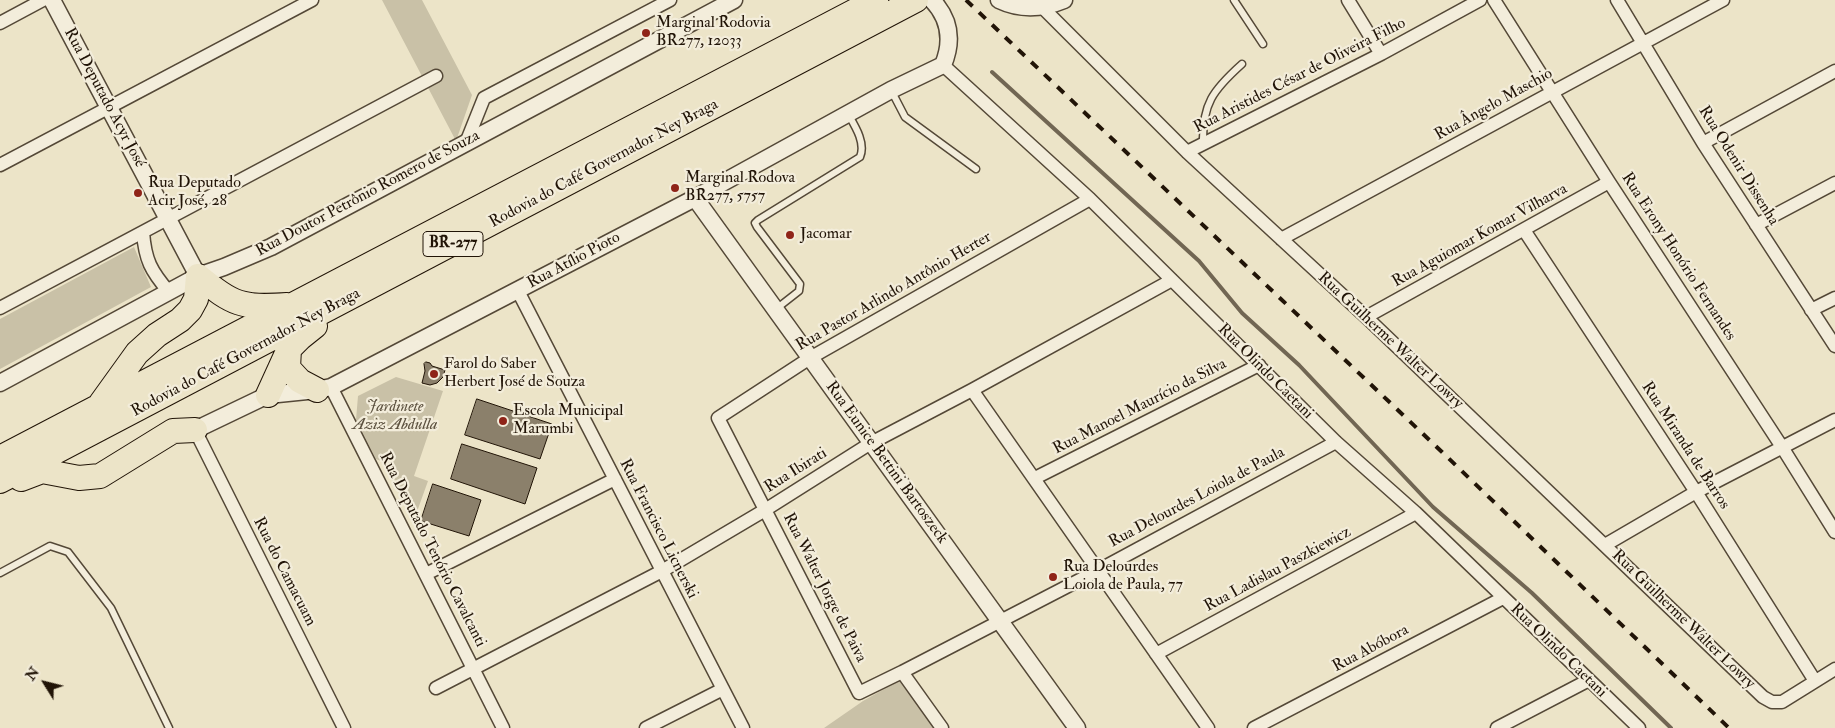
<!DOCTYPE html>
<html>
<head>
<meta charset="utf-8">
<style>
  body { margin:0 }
  #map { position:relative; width:1835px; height:728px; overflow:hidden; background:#ece4c8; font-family:"IM FELL Double Pica",serif }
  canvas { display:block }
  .north { position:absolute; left:20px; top:658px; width:50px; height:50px; -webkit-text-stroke:4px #f3eddb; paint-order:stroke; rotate:306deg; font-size:14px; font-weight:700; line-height:20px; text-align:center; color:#211407 }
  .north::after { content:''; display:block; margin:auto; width:18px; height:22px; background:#211407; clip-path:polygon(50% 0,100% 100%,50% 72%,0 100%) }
</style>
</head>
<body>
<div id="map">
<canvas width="1835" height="728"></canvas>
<div class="north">N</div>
</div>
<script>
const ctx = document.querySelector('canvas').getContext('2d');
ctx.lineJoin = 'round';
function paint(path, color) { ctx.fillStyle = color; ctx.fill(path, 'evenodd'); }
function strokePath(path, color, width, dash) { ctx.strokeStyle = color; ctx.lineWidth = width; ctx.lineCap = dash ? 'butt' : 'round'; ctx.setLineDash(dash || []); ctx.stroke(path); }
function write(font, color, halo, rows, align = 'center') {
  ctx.font = font + ' "IM FELL Double Pica",serif'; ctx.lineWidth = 4.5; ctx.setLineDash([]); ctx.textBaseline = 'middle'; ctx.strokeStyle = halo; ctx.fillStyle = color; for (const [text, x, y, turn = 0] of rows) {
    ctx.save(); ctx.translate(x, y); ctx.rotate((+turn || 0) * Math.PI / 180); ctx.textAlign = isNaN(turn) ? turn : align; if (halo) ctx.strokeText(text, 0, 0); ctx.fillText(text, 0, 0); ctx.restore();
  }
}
paint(new Path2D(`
  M382,0H422L472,95L456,141Z
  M134,247L151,287L0,369V319Z
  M396,377L443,391L414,476L428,481L414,520L381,461L376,459L356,420L358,396Z
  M900,680L936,728H824L863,701Z`), '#c9c1a7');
strokePath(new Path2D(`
  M992,72L1199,261L1242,313L1299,365L1433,507L1532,593L1671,728`), '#716653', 4);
const building = new Path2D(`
  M426,362L430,363L432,366L445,370L443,377L437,383L430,385L422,383L425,371L424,364Z
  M477,399L552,424L540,459L465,435Z
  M462,444L537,468L525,504L451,479Z
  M433,484L481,500L469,536L421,521Z`);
paint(building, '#8b806b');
strokePath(building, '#211407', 1);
const service = new Path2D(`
  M1234,0L1263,44
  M891,90L905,117L976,169
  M1203,144C1202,104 1213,90 1242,64
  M776,309L799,291L800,284L757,227L755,223L758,220L860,157C866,143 855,126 848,114
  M0,573L50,546L68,552L111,608L169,728`);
const minor = new Path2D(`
  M1348,0L1381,54
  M1494,0L1609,182L1782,447L1835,532
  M1617,0L1703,143L1835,346
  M1042,7L1187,152L1366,317L1763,697L1772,702H1782L1835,669
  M0,23L43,0
  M943,65L1090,199L1336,442L1416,513L1639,728
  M466,143L484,98L670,0
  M1703,143L1835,71
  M1187,152L1381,54L1480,0
  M0,165L312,0
  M1090,199L810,358L718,418L859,693L902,672L1097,571L1336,442
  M1756,225L1835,183
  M1524,230L1696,492L1815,681
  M143,232C145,260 151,271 169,292
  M1281,239L1723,0
  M518,291L743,728
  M0,308L436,76
  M1811,310L1835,298
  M1366,317L1609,182
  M331,387L503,728
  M972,390L1208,728
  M195,430L344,728
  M1035,478L1259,365
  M1605,545L1696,492L1835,420
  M426,574L615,479
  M1156,654L1416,513
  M902,672L942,728
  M436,688L662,571L765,510L871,443L972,390L1172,280
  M646,728L723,689
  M1254,728L1503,598
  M1497,728L1589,680`);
const tertiary = new Path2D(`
  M52,0L198,276
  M999,0C1020,10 1042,9 1064,0
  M695,198L1077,728
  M0,383L198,276L224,267L271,247L734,0
  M195,430L268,395L317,390L331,387L695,198L891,90L943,65C953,41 950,19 932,0`);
const motorway = new Path2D(`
  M198,276C234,305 241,308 287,305
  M289,349L288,368L300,381L317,390
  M268,395L289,349L300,338L315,326
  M101,403L137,353L157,335L180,320L190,310L196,299L198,276
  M0,458L876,0
  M21,479L42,471L79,478L100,476L173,431L195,430
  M0,481L916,0`);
strokePath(service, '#544837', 9);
strokePath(minor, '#544837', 15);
strokePath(tertiary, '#544837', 19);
strokePath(motorway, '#211407', 26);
strokePath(service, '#f3eddb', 6);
strokePath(minor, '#f3eddb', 12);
strokePath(tertiary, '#f3eddb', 16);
strokePath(motorway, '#ece4c8', 24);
strokePath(new Path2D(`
  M966,0L1442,452L1729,728`), '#211407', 4, [9, 9]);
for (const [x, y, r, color] of [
  [646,33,5,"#8f2418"],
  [675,188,5,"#8f2418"],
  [138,193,5,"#8f2418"],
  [790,235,5,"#8f2418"],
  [434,374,5,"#8f2418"],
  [503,421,5,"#8f2418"],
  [1053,577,5,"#8f2418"]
]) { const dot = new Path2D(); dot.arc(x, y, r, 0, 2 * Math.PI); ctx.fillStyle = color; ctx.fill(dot); strokePath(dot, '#f3eddb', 2); }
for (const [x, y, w] of [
  [453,244,60]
]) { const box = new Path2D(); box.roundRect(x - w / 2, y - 12.5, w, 25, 4); ctx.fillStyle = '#f3eddb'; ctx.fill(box); strokePath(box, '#211407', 1); }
write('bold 15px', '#211407', null, [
  ["BR-277",453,244]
]);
write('16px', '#211407', '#f3eddb', [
  ["Marginal Rodovia",656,24],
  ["BR277, 12033",656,42],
  ["Marginal Rodova",685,179],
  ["BR277, 5757",685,197],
  ["Rua Deputado",148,184],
  ["Acir José, 28",148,202],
  ["Jacomar",800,235],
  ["Farol do Saber",444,365],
  ["Herbert José de Souza",444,383],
  ["Escola Municipal",513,412],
  ["Marumbi",513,430],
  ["Rua Delourdes",1063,568],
  ["Loiola de Paula, 77",1063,586]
], 'left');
write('16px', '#211407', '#f3eddb', [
  ["Rua Aristides César de Oliveira Filho",1300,76,-27],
  ["Rua Deputado Acyr José",104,98,62],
  ["Rua Ângelo Maschio",1494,105,-29],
  ["Rodovia do Café Governador Ney Braga",604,164,-28],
  ["Rua Odenir Dissenha",1738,166,58],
  ["Rua Doutor Petrônio Romero de Souza",368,194,-28],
  ["Rua Aguiomar Komar Vilharva",1480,236,-29],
  ["Rua Erony Honório Fernandes",1678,257,57],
  ["Rua Atílio Pioto",574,261,-28],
  ["Rua Pastor Arlindo Antônio Herter",894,292,-30],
  ["Rua Guilherme Walter Lowry",1390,341,43],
  ["Rodovia do Café Governador Ney Braga",246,353,-28],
  ["Rua Olindo Caetani",1265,372,45],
  ["Rua Manoel Maurício da Silva",1140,407,-27],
  ["Rua Miranda de Barros",1685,446,57],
  ["Rua Eunice Bettini Bartoszeck",886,463,54],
  ["Rua Ibirati",796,471,-32],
  ["Rua Delourdes Loiola de Paula",1197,498,-28],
  ["Rua Francisco Licnerski",658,529,63],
  ["Rua Deputado Tenório Cavalcanti",432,550,63],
  ["Rua Ladislau Paszkiewicz",1278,570,-28],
  ["Rua do Camacuam",284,572,63],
  ["Rua Walter Jorge de Paiva",824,588,63],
  ["Rua Guilherme Walter Lowry",1683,620,44],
  ["Rua Abóbora",1371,649,-28],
  ["Rua Olindo Caetani",1558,651,44]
]);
write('italic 16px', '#5c513f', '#f3eddb', [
  ["Jardinete",395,408],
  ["Aziz Abdulla",395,426]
]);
</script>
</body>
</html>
